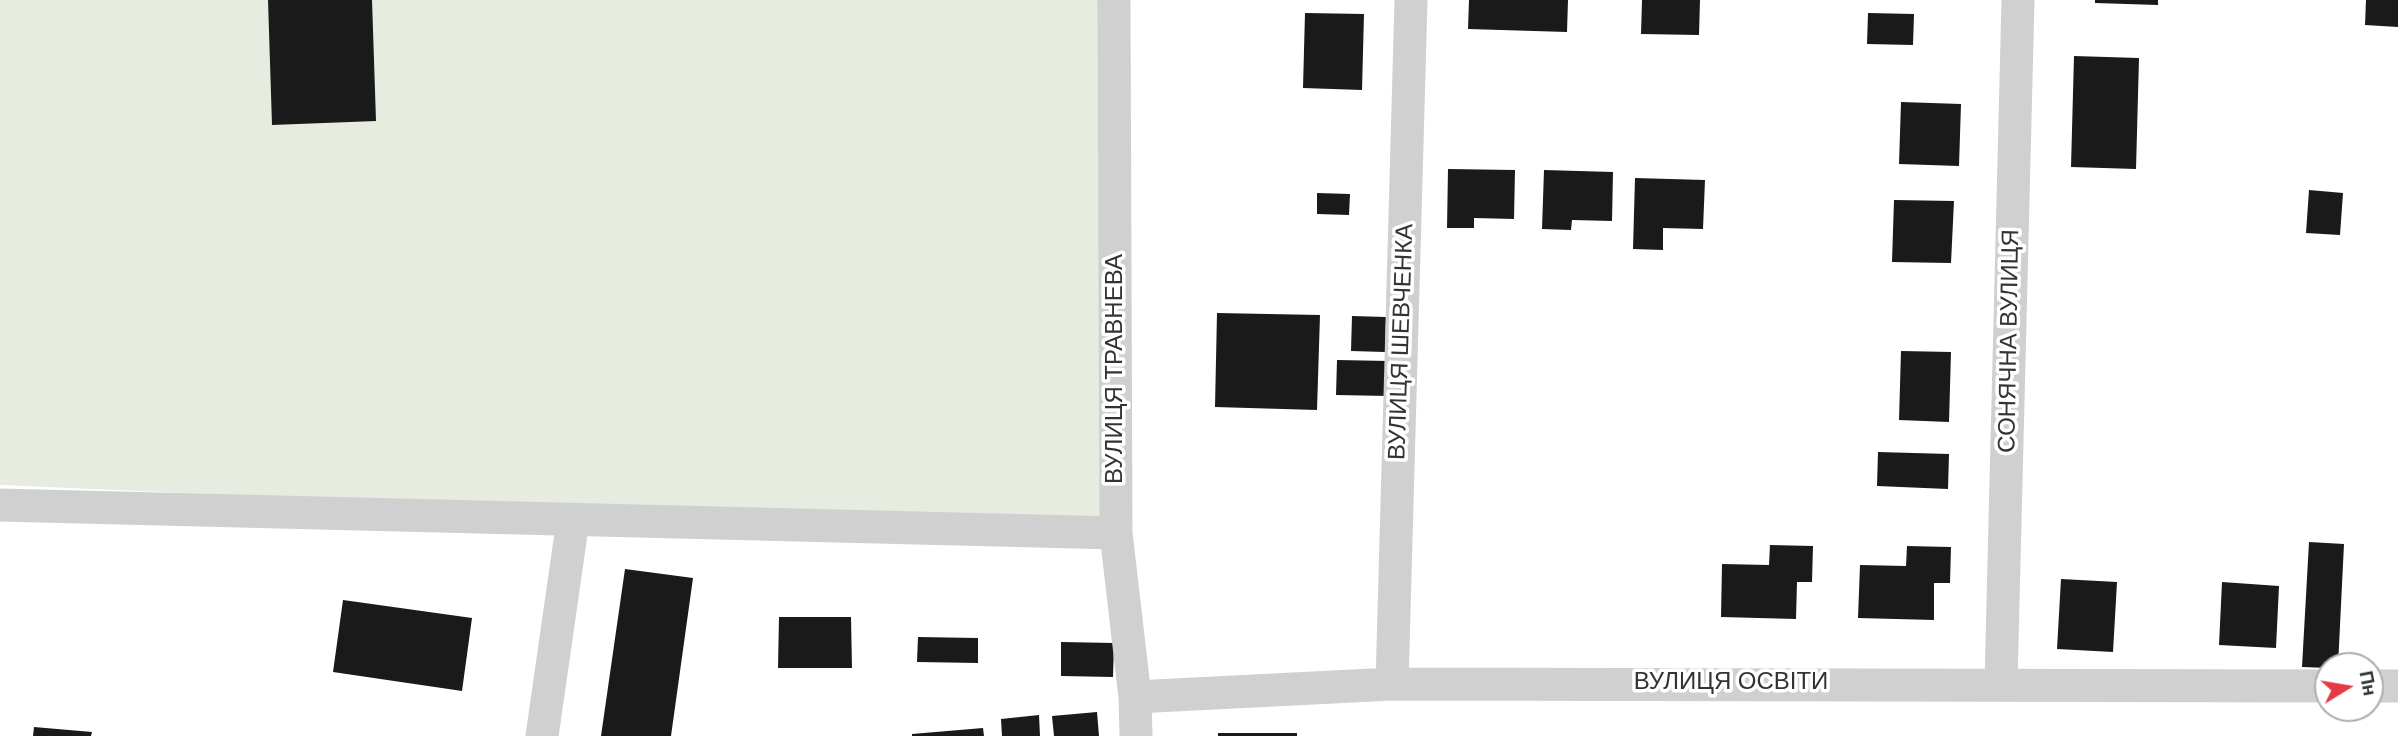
<!DOCTYPE html>
<html>
<head>
<meta charset="utf-8">
<style>
  body { margin:0 }
  #map { position:relative; width:2398px; height:736px; overflow:hidden; background:#fff; font-family:"DM Sans",sans-serif }
  canvas { display:block }
  .north { position:absolute; left:2314px; top:652px; width:70px; height:70px; box-sizing:border-box; background:#fff; border:2px solid #adadad; border-radius:50%; rotate:79deg; font-size:19px; font-weight:700; line-height:28px; text-align:center; color:#333 }
  .north::after { content:''; display:block; margin:auto; width:24px; height:32px; background:#e63946; clip-path:polygon(50% 0,100% 100%,50% 72%,0 100%) }
</style>
</head>
<body>
<div id="map">
<canvas width="2398" height="736"></canvas>
<div class="north">Пн</div>
</div>
<script>
const ctx = document.querySelector('canvas').getContext('2d');
ctx.lineJoin = 'round';
function paint(path, color) { ctx.fillStyle = color; ctx.fill(path, 'evenodd'); }
function strokePath(path, color, width, dash) { ctx.strokeStyle = color; ctx.lineWidth = width; ctx.lineCap = dash ? 'butt' : 'round'; ctx.setLineDash(dash || []); ctx.stroke(path); }
function write(font, color, halo, rows, align = 'center') {
  ctx.font = font + ' "DM Sans",sans-serif'; ctx.lineWidth = 7; ctx.setLineDash([]); ctx.textBaseline = 'middle'; ctx.strokeStyle = halo; ctx.fillStyle = color; for (const [text, x, y, turn = 0] of rows) {
    ctx.save(); ctx.translate(x, y); ctx.rotate((+turn || 0) * Math.PI / 180); ctx.textAlign = isNaN(turn) ? turn : align; if (halo) ctx.strokeText(text, 0, 0); ctx.fillText(text, 0, 0); ctx.restore();
  }
}
paint(new Path2D(`
  M0,0H1114L1116,533L0,485Z`), '#e6ecdf');
paint(new Path2D(`
  M268,0H372L376,121L272,125Z
  M1469,0H1568L1567,32L1468,29Z
  M1642,0H1700L1699,35L1641,34Z
  M2095,0H2158V5L2095,3Z
  M2366,0H2398V27L2365,25Z
  M1305,13L1364,14L1362,90L1303,88Z
  M1868,13L1914,14L1913,45L1867,44Z
  M2074,56L2139,58L2136,169L2071,167Z
  M1901,102L1961,104L1959,166L1899,164Z
  M1448,169L1515,170L1514,219L1474,218V228H1447Z
  M1544,170L1613,172L1612,221L1572,220L1571,230L1542,229Z
  M1635,178L1705,180L1703,229L1663,228V250L1633,249Z
  M2309,190L2343,193L2340,235L2306,233Z
  M1317,193L1350,194L1349,215L1317,214Z
  M1894,200L1954,201L1951,263L1892,262Z
  M1217,313L1320,315L1317,410L1215,407Z
  M1352,316L1386,317L1385,352L1351,351Z
  M1901,351L1951,352L1949,422L1899,420Z
  M1337,360L1389,361L1388,396L1336,395Z
  M1878,452L1949,454L1948,489L1877,486Z
  M2309,542L2344,544L2338,666L2328,668L2302,667Z
  M1770,545L1813,546L1812,582H1797L1796,619L1721,617L1722,564L1769,565Z
  M1907,546L1951,547L1950,583H1934V620L1858,618L1860,565L1906,566Z
  M625,569L693,578L671,736H601Z
  M2061,579L2117,582L2113,652L2057,649Z
  M2222,582L2279,586L2276,648L2219,645Z
  M343,600L472,618L462,691L333,672Z
  M779,617H851L852,668H778Z
  M918,637L978,638V663L917,662Z
  M1061,642L1114,643L1113,677L1061,676Z
  M1097,712L1099,736H1054L1052,716Z
  M1039,715L1040,736H1002L1001,719Z
  M34,727L92,732L91,736H33Z
  M983,728L984,736H912V734Z
  M1218,733H1297V736H1218Z`), '#1a1a1a');
strokePath(new Path2D(`
  M1114,0L1116,533L1135,697L1136,736
  M0,505L1116,533
  M2001,683L2018,0
  M1392,684L1411,0
  M2370,686H2398
  M1135,697L1392,684L2328,686
  M542,736L573,520`), '#d0d0d0', 33);
write('24px', '#333', '#fff', [
  ["СОНЯЧНА ВУЛИЦЯ",2010,341,-89],
  ["ВУЛИЦЯ ШЕВЧЕНКА",1402,342,-88],
  ["ВУЛИЦЯ ТРАВНЕВА",1116,369,-90],
  ["ВУЛИЦЯ ОСВІТИ",1731,683]
]);
</script>
</body>
</html>
